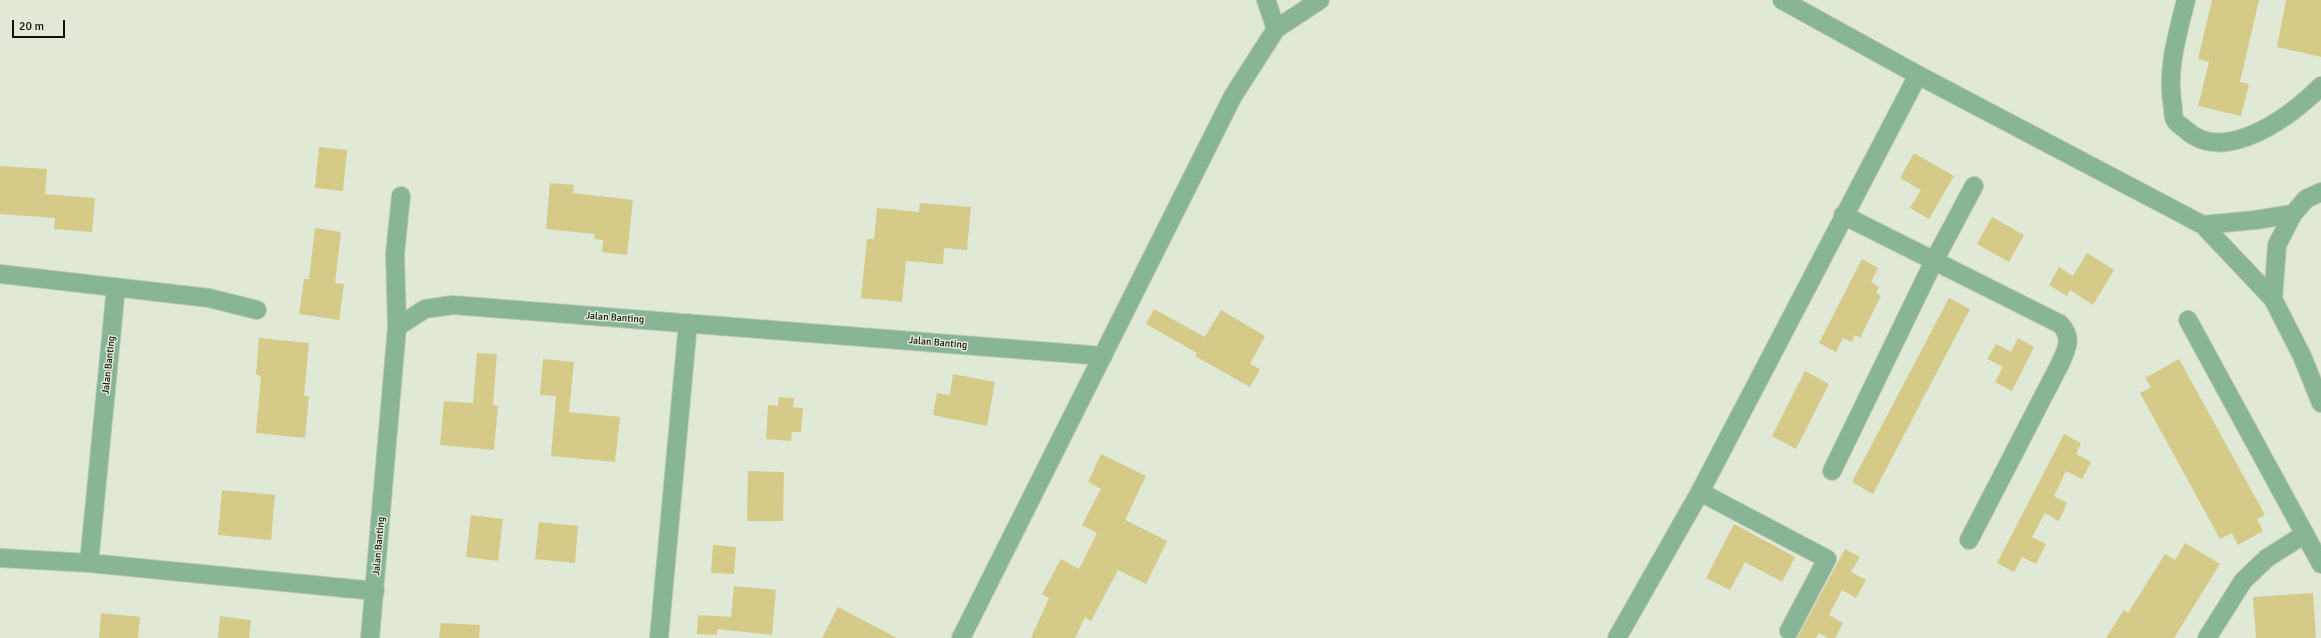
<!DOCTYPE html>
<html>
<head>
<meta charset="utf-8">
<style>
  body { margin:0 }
  #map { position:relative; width:2321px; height:638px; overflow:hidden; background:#e0e9d6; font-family:Signika,sans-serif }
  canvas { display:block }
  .scale { position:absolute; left:12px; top:20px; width:53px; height:18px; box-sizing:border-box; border:2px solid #0f120c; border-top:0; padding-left:5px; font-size:12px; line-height:14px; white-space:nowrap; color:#0f120c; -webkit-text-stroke:3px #e0e9d6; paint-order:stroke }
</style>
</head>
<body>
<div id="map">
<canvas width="2321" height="638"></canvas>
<div class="scale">20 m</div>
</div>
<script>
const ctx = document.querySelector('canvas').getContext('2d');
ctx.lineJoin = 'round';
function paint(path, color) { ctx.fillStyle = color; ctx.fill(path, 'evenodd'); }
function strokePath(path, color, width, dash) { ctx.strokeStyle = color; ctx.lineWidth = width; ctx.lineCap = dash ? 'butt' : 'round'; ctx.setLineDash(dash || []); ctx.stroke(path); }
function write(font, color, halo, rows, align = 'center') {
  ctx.font = font + ' Signika,sans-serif'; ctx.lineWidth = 3; ctx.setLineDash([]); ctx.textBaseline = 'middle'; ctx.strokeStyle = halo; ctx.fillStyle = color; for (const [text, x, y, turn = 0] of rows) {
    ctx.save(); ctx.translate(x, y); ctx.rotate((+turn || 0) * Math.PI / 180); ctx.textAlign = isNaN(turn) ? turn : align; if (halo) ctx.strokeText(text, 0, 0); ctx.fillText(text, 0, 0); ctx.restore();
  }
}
paint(new Path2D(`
  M2212,0H2259L2240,82L2249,84L2241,116L2198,106L2209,62L2198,59Z
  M2286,0H2321V57L2277,47Z
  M319,147L347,150L343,191L315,188Z
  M1914,153L1954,176L1929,219L1910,208L1921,190L1900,178Z
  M0,166L47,169L45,194L95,198L92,232L54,229L55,218L0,214Z
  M550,183L574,185L573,193L633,200L627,255L602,252L603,240L594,239L595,234L546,229Z
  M920,203L971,207L967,250L944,248L943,264L906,261L902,302L861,298L867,239H874L877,208L919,212Z
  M1992,217L2024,235L2009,262L1977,244Z
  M315,228L341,232L335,283L344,284L339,320L299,314L304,279H309Z
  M2087,253L2114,270L2093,305L2070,290L2067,296L2049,285L2059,267L2073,276Z
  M1862,259L1878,268L1871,282L1879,287L1876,293L1881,296L1860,338L1855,335L1852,342L1843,338L1836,352L1819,343Z
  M1949,298L1970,309L1873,494L1852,482Z
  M1154,309L1205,337L1221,310L1265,336L1250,364L1260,369L1250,387L1195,356L1197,353L1146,324Z
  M259,338L309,343L304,396H309L305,438L256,433L261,376L256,375Z
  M2018,338L2034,347L2012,391L1995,382L2003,367L1987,359L1996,344L2011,352Z
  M477,353L497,354L493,405L498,406L494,450L440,445L444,401L473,403Z
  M543,359L574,362L569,412L620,417L615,462L551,456L556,396L540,395Z
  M2179,359L2265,515L2257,519L2263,531L2238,545L2232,533L2220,539L2140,393L2151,387L2145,378Z
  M1805,371L1829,384L1796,449L1772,436Z
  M953,374L995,382L987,426L933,415L937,393L950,395Z
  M779,397L794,398L793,407L803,408L801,432H792L791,441L766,439L768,405L778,406Z
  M2064,434L2081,443L2076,454L2091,462L2082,479L2066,471L2054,496L2067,503L2059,521L2045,513L2032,537L2046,544L2036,564L2022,557L2014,572L1997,563Z
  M1101,454L1146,476L1125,520L1167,541L1146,584L1118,570L1091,621L1085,617L1075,638H1031L1049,598L1042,594L1061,559L1079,569L1097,533L1082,525L1101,489L1088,482Z
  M748,471L784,472L783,521H747Z
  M222,490L275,495L271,540L218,535Z
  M471,515L503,519L498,561L466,557Z
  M539,522L578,526L575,563L535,559Z
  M1734,524L1795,557L1782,582L1745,562L1730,590L1706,578Z
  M2185,543L2220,564L2174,638H2106L2124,610L2128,613L2165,554L2175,560Z
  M713,545L736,547L734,574L711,573Z
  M1845,549L1860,557L1851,572L1866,580L1856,598L1842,590L1829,615L1843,623L1835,638H1828L1819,633L1816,638H1797Z
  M734,586L776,590L772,635L718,629L717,635L697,634L698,615L731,617Z
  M2313,593L2316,638H2256L2253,597Z
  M838,607L897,638H822Z
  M101,613L140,617L138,638H99Z
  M220,616L251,620L249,638H218Z
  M441,623L480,625L479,638H439Z`), '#d6ca88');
const street = new Path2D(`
  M1266,0L1276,29
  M1782,0L1918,75L2203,225L2273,299
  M2186,0C2177,36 2166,71 2173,108C2173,112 2173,117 2175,120C2177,124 2183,127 2186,130C2225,166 2293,115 2321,86
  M2321,192L2306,199L2293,214L2277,245L2273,299L2302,356L2321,403
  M1843,215L2060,324C2073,337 2067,349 2060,364L1969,540
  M2203,225L2255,220L2293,214
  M0,274L209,298L257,310
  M2188,320L2321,564
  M397,327L395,254L401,196
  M1832,471L1934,261L1974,186
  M1700,492L1827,559L1789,631
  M0,558L89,563L375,591
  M89,563L116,287
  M370,638L397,327L425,309L453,305L1103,356
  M659,638L688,323
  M961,638L1233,96L1276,29L1320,0
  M1617,638L1700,492L1918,75
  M2207,638L2243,581L2267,558L2305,534`);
strokePath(street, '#bfc7b6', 20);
strokePath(street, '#88b596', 18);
write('10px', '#0f120c', '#e0e9d6', [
  ["Jalan Banting",615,318,4],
  ["Jalan Banting",938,343,5],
  ["Jalan Banting",109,365,-84],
  ["Jalan Banting",379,546,-85]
]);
</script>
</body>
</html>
